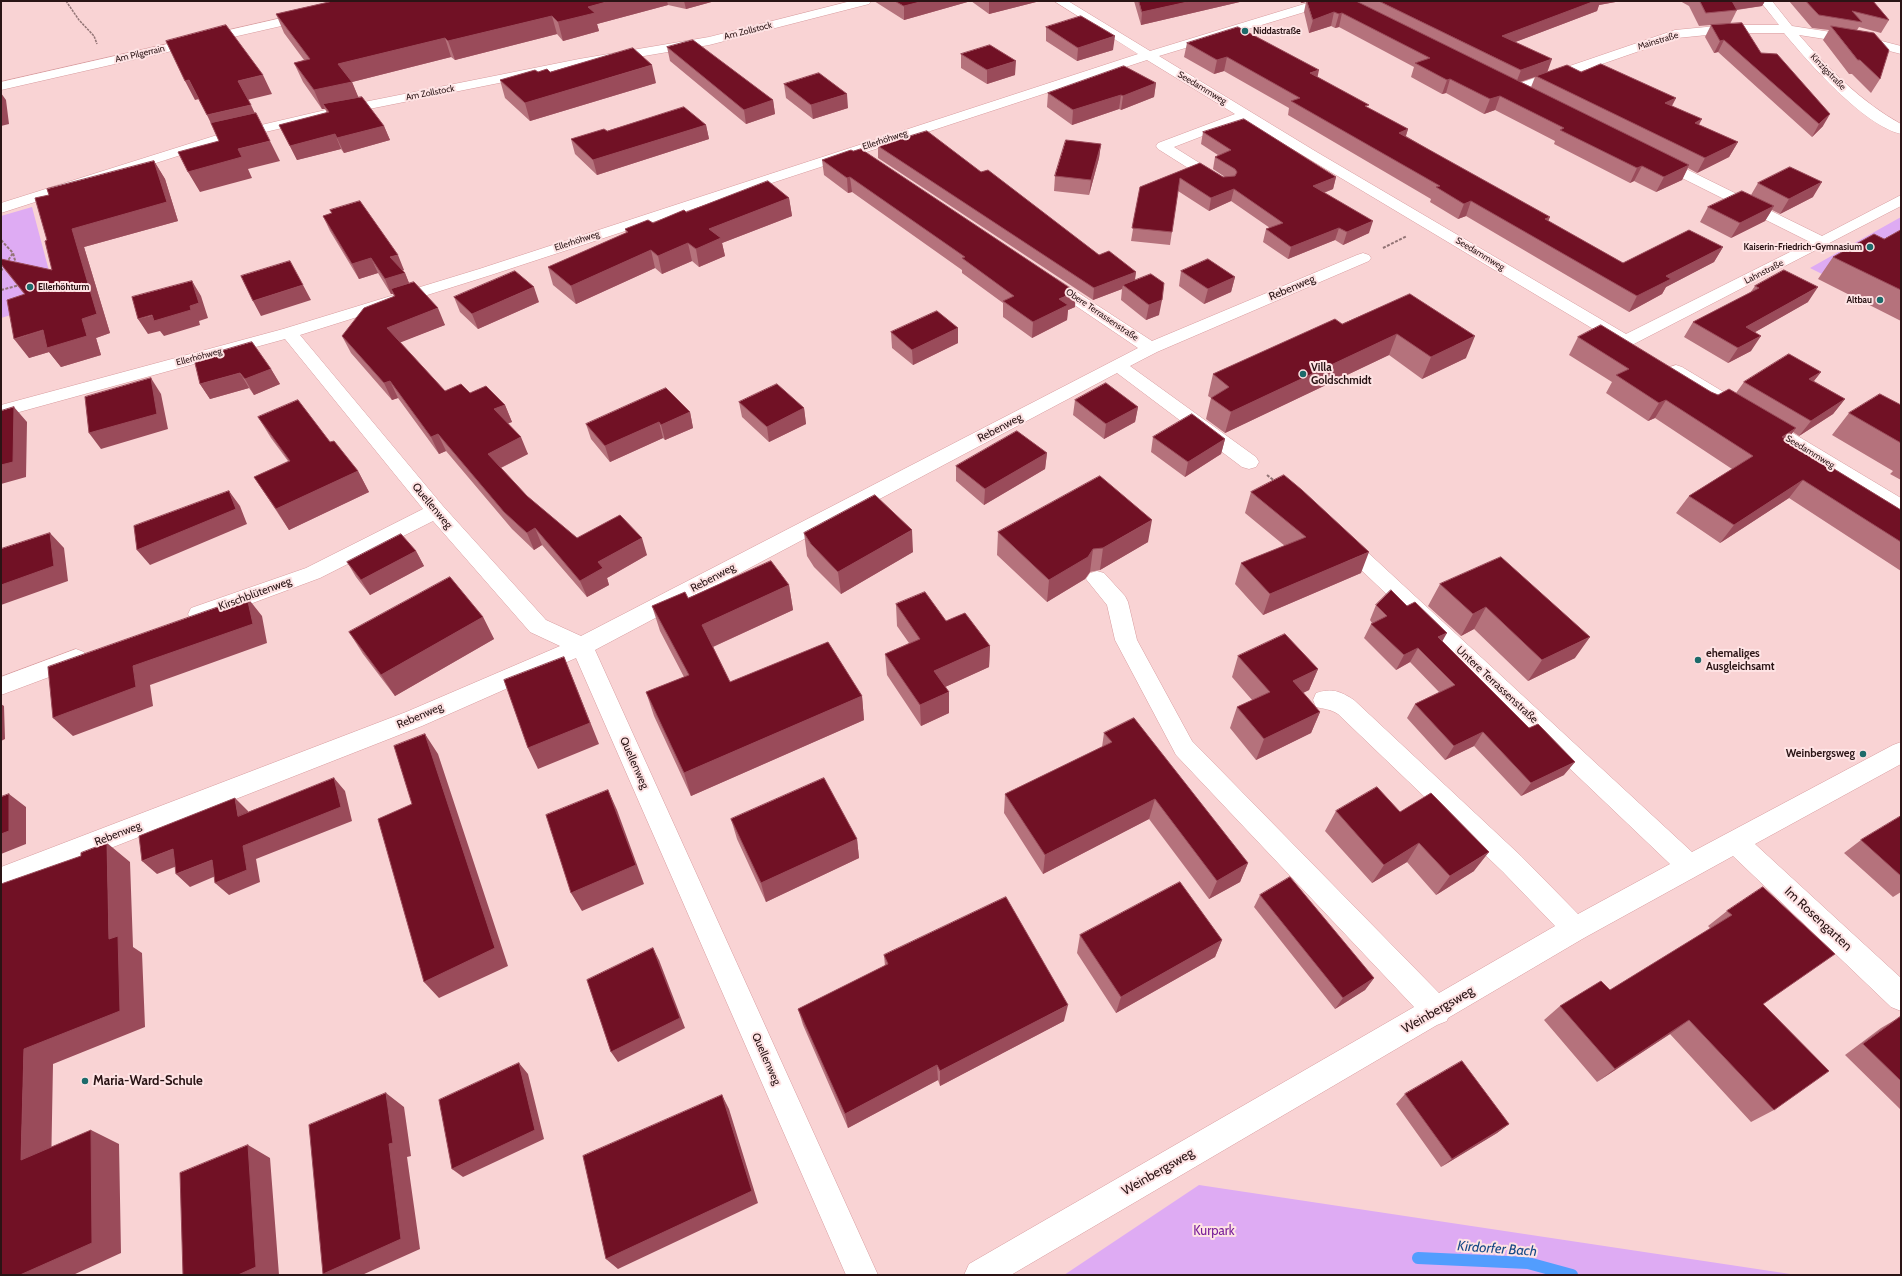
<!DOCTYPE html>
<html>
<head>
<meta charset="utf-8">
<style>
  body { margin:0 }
  #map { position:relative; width:1902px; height:1276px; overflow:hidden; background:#f9d3d4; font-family:Cabin,sans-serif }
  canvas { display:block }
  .frame { position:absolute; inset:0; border:2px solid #2a1415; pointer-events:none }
</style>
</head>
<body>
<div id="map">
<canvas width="1902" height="1276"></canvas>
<div class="frame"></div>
</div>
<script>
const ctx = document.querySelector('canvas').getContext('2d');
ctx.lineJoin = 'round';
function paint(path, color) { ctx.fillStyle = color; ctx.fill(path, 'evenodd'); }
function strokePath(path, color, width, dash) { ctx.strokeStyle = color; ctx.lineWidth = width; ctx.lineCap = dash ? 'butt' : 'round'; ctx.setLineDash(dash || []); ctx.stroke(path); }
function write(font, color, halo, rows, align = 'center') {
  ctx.font = font + ' Cabin,sans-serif'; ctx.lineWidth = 4; ctx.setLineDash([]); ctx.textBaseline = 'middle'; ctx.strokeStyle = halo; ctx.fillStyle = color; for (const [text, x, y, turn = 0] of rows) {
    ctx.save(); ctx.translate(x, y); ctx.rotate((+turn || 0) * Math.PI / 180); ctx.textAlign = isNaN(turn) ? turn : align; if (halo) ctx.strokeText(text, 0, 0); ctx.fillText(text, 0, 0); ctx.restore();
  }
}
paint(new Path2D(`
  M32,207L57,301L1,318V216Z
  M1901,217V232L1822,274L1810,268Z
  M1199,1185L1797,1275H1064Z`), '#deabf3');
strokePath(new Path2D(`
  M1418,1258L1528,1263L1572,1275`), '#529dfe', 12);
const minor = new Path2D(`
  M851,1H871L869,4L709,45L579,67L334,116L218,143L1,213V203L214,136L334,108L579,59L709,37Z
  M1054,1H1068L1150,51L1314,1H1333L1331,4L1159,56L1315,151L1626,334L1810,242L1654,164L1652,161L1654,158H1664L1822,236L1901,195V206L1632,345L1626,346L1620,345L1244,120L1174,147L1225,179L1227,182L1225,185H1215L1158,149L1156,146L1158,143L1235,114L1147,60L491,275L300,335L443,506L546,620L581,636L1138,348L1045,285L1043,282L1045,279L1051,277L1057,279L1152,341L1357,255L1363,253L1369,255L1371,258L1369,261L1157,352L1130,366L1256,457L1259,462L1256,467L1249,469L1242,467L1117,373L595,650L878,1275H846L576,658L422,726L1,891V867L406,712L560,646L530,632L433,521L320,578L207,620L199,622L191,620L188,614L191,608L306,568L423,509L285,339L1,417V405L283,329L479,269L1138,54Z
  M1760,1H1772L1792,26L1870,38L1901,46V54L1870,46L1799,35C1829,69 1861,102 1901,124V134C1863,125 1809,63 1784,33H1727L1677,38L1521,92H1511L1509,89L1511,86L1675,30L1727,25H1779Z
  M308,12L314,16L312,19L1,90V82Z
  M1676,365L1682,367L1742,403L1745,407L1742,411L1736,413L1730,411L1670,375L1667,371L1670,367Z
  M1764,418L1771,420L1901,498V514L1894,512L1757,428L1755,424L1757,420Z
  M1343,534L1350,536L1692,852L1893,745L1901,742V764L1755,844L1901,978V1011L1891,1007L1733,856L1584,938L1448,1018L1447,1021L1437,1025L1011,1275H964L969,1264L1414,1007L1176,755L1115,640L1107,605L1086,579L1090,573L1097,571L1104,573L1125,596L1128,602L1137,640L1192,741L1439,993L1555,926L1503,872L1338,714C1330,709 1324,709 1316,707L1313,700L1316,693C1332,688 1340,691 1354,700L1521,856L1578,914L1670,864L1336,546L1333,541L1336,536Z
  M76,649L84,652L87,658L84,664L1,695V677Z`);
strokePath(minor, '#d79b9e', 1);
strokePath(new Path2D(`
  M66,1L79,20L94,36L97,44`), '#927475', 1.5, [2.5, 1]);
strokePath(new Path2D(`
  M1,240L13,253L16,264
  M1383,248L1407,236
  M1,271L13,253
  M1,290L20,285
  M1267,475L1276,482`), '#927475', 2, [3, 1.5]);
paint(minor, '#fff');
paint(new Path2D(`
  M328,1H715L686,9L668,5L597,24L599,31L563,41L557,34L455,60L451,57L352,82L358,97L384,126L390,140L344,153L341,149L297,160L279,125L327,113L325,109H322L303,82L294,63L304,60L284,33L276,14L328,2Z
  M874,1H1040L989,14L971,1L904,20Z
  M1134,1H1244L1141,25Z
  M1300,1H1621L1599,5L1597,11L1515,42L1547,72H1581L1676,98L1672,106L1699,125L1738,142L1729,157L1697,173L1688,168L1682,180L1656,192L1634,181L1630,183L1554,144L1555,141L1495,110L1484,114L1446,93L1442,94L1411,77L1414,67L1339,27L1335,28L1331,26L1309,33L1304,12L1306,2L1301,3ZM1535,77L1531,87L1521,82Z
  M1680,1H1765L1762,6L1737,10L1730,24L1761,53L1823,126L1812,137L1718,52L1714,53L1705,37L1711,25L1699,26L1689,6Z
  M1789,1H1873L1889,20L1881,33L1859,27L1857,30L1880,79L1871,93L1852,74H1849L1823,40L1829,30L1812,28Z
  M1900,1H1901V20Z
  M1046,27L1113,50L1077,61L1046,41Z
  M1187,43L1318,77L1368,108L1408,129L1406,136L1548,221L1623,263L1723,247L1714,262L1666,287L1662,294L1629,312L1466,216L1458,219L1430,202L1431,199L1288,115L1289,108L1224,71L1214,74L1184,57Z
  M667,47L773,100L775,114L746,124L670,61Z
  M961,54L1015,75L987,84L961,68Z
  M538,72L656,83L530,121L505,98L500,80Z
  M1156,83L1154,97L1121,110L1119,109L1072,125L1047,107L1048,93Z
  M784,84L848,108L813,119L786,98Z
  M706,125L709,139L597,175L575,154L571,139L607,131Z
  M1203,132L1336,177L1333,189L1324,193L1369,233L1343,245L1335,240L1288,259L1263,242L1266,229L1270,228L1231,201L1209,211L1178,191L1170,245L1131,241L1140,187L1200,163L1223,177H1225L1213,169L1215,157L1218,155L1201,144Z
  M1101,144L1099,158L1089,195L1054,191L1055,176Z
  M878,146L981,172L1099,255L1136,272L1135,280L1159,315L1146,320L1121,300L1122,289L1093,300L878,158Z
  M822,160L1075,307L1068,310L1067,320L1032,338L1003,317V303L962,273V270L852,192L848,193L824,175Z
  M154,161L165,179L178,221L84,247L110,333L96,338L101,355L61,367L49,352L29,358L24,294L1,265V259L52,270L47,240L49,195Z
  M1758,183L1813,197L1780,214L1772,210L1765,221L1731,238L1700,222L1708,207L1751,195Z
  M789,198L792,216L722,243L725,256L699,267L692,261L662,274L655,268L576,304L553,285L548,267L626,233L625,229L653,223L686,212Z
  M330,210L404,270L402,271L405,273L409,283L445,325L400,342L445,391L470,393L505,405L512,422L508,423L528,454L501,468L527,496L577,538L647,555L607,578L609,585L587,597L542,545L534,550L512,529L446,451L439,454L398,398L392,400L351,353L342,336L394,297L393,294H391L378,273L359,279L330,231L323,216L332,213Z
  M1901,230V321L1818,279L1833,257L1884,239Z
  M1181,271L1235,277L1231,292L1204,304L1179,286Z
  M1755,286L1808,302L1755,332L1751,351L1728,363L1684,337L1693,322L1750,293Z
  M1410,294L1466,358L1422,379L1389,355L1225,433L1206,419L1211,398L1208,396L1213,374L1342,324Z
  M454,297L539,302L478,329L460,312Z
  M958,328V343L913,365L892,348L891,332Z
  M1578,337L1718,395L1736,393L1744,382L1821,372L1814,381L1845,399L1833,414L1799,436L1793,432L1787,440L1901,510V571L1789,498L1720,543L1676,513L1689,496L1732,469L1655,418L1648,421L1606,393L1612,382L1569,355Z
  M271,369L280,384L254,395L249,388L210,399L200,384Z
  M1075,400L1138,407L1135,422L1104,439L1073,415Z
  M739,402L804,408L806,424L769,442L742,417Z
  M1901,405V480L1890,474L1893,471L1832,435L1849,413Z
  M690,412L693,428L665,440L663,438L610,462L591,439L586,424Z
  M258,417L330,442L358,471L369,492L289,530L254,477L288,461L271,438Z
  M1153,437L1225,439L1221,454L1185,477L1151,452Z
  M1047,453L1045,469L984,505L956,481V466Z
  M1251,492L1361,573L1263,615L1235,584L1241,563L1285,546L1245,513Z
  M998,532L1148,542L1100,570L1090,572L1085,579L1047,602L997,555Z
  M804,533L913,552L841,594L814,567L807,556Z
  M416,551L424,566L370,595L356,577L347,562Z
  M1501,557L1575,658L1528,681L1474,629L1461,636L1428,606L1440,584Z
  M789,585L793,610L713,647L730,682L862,696L864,720L691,796L654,716L646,692L684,677L660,631L652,606L688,598Z
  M896,604L946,621L990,646L989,667L945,687L949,713L921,726L887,675L885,654L909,643L897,626Z
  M1376,605L1442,641L1564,775L1521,796L1474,746L1445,760L1407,718L1415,704L1439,692L1410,662L1396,670L1364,638L1371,624L1372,623L1370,620Z
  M483,617L494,639L395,696L363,654L349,632Z
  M1238,656L1318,669L1309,690L1303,693L1320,712L1311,733L1256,760L1230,728L1237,707L1252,700L1232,677Z
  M1104,733L1248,863L1240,882L1209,899L1149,819L1043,874L1004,813L1005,794L1102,747Z
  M1336,811L1400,812L1474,871L1436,895L1407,862L1372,883L1325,831Z
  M1901,816V892L1893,897L1844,853L1861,840Z
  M731,819L857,839L859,858L766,902L737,839Z
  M1763,887V1004L1774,1110L1751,1122L1670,1034L1597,1082L1544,1020L1560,1006L1610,990L1711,929L1708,926L1727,911Z
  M1260,895L1374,978L1365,990L1335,1009L1254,907Z
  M1080,935L1222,940L1215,957L1116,1013L1077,953Z
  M884,955L1064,1021L940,1086L938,1080L848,1128L803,1025L798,1009L885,966Z
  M1900,1017L1901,1018V1110L1845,1055L1881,1028Z
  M1405,1094L1509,1124L1497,1133L1441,1167L1396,1104Z`), '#b5727c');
paint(new Path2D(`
  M610,1H667L668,5L597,24L599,31L563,41L558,22L588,7Z
  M684,1H715L686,9Z
  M924,1H971L904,20V6Z
  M989,1H1040L989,14Z
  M1192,1H1244L1141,25L1142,12Z
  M1302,1H1306V2L1301,3Z
  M1592,1H1621L1599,5L1597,11L1497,49L1502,36Z
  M1728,1H1765L1762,6L1734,10Z
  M1334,12L1331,26L1309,33L1313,20Z
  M1342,13L1339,27L1335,28L1339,14Z
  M552,16L557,34L455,60L448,41Z
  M1115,36L1113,50L1077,61L1078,48Z
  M445,38L451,57L352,82L360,101L323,104L325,109H322L314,90L338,64Z
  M1724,40L1718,52L1714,53L1720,41Z
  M1227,57L1224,71L1214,74L1217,60Z
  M1552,59L1547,73L1516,83L1521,70Z
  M1016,61L1015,75L987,84V70Z
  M652,65L656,83L530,121L525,103Z
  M1319,70L1316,84L1310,73Z
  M263,75L272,94L247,100L238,81Z
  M1450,79L1446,93L1442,94L1447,80Z
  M189,80L199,99L195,100L185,81Z
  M1156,83L1154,97L1121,110L1123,96Z
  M1,93L6,100L9,124L1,126Z
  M847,94L848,108L813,119L811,105Z
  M1121,95L1119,109L1072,125L1073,110Z
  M1500,96L1495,110L1484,114L1490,99Z
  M1676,98L1668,112L1665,103Z
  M773,100L775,114L746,124L744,110Z
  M251,105L260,124L216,134L207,115Z
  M1830,114L1823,126L1812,137L1819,124Z
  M1702,119L1694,134L1695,123Z
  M706,125L709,139L597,175L593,160Z
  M384,126L390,140L344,153L337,138Z
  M1408,129L1403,144L1399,133Z
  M335,134L341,149L297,160L290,146Z
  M270,141L280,161L248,169L252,178L200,192L188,172L238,149Z
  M1738,142L1729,157L1697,173L1705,158Z
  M1101,144L1099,158L1089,195L1091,180Z
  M154,161L165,179L178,221L84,247L110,333L96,338L101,355L61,367L49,352L29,358L14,339L82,319L72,229Z
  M1689,165L1682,180L1656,192L1664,177Z
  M1642,166L1634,181L1630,183L1637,168Z
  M850,177L852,192L848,193L847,178Z
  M1336,177L1333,189L1310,198L1313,186Z
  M1822,182L1813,197L1780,214L1789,199Z
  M1234,189L1231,201L1209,211L1211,198Z
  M789,198L792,216L722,243L725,256L699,267L696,249L709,229Z
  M1471,201L1466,216L1458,219L1464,204Z
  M1774,206L1765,221L1731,238L1740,223Z
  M1550,217L1544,231L1545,219Z
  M1373,221L1369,233L1343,245L1347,232Z
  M1339,228L1335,240L1288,259L1291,247Z
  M688,243L692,261L662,274L658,256Z
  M1723,247L1714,262L1666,287L1662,294L1629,312L1637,296L1666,276Z
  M651,250L655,268L576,304L571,286Z
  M398,255L404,270L397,272L390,257Z
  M371,258L378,273L359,279L352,264Z
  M1136,272L1134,284L1123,285L1122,289L1093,300L1094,288Z
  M405,273L411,288L391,289L393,294H391L385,279Z
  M1235,277L1231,292L1204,304L1208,289Z
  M192,281L201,296L208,318L199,321L200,325L164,336L160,331L148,334L138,319L190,306Z
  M303,285L311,300L261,316L253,301Z
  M534,287L539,302L478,329L472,314Z
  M1818,287L1808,302L1736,343L1746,327Z
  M1076,292L1075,307L1068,310L1067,320L1032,338L1033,322L1059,299Z
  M1162,300L1159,315L1146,320L1149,305Z
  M438,308L445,325L394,345L387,328Z
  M958,328V343L913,365L912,350Z
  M1397,334L1389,355L1225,433L1231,412Z
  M1475,336L1466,358L1422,379L1431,357Z
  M1761,336L1751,351L1728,363L1738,348Z
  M271,369L280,384L254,395L245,379Z
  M1821,372L1809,387V379Z
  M240,373L249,388L210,399L200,384Z
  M151,378L161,394L168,429L101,449L89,433Z
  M390,381L398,398L392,400L384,383Z
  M1845,399L1833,414L1799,436L1811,421Z
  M1666,400L1655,418L1648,421L1659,403Z
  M505,405L512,422L501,426L494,409Z
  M14,407L27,422L26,477L1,484V465Z
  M1138,407L1135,422L1104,439L1106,424Z
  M804,408L806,424L769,442L767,427Z
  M690,412L693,428L665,440L661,425Z
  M659,422L663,438L610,462L605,446Z
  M1796,428L1783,446L1782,437Z
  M438,434L446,451L439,454L431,437Z
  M521,437L528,454L496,470L488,454Z
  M1225,439L1221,454L1185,477L1188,462Z
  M1047,453L1045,469L984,505L985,489Z
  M358,471L369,492L289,530L276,509Z
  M1803,480L1789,498L1720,543L1734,525Z
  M229,491L240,506L247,524L150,565L137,550Z
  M1152,520L1148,542L1100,570L1103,548Z
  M535,528L542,545L534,550L527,533Z
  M912,530L913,552L841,594L838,572Z
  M50,533L64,548L68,581L1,605V585Z
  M642,538L647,555L607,578L609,585L587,597L580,581L598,562Z
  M1093,549L1090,572L1085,579L1047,602L1049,580Z
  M416,551L424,566L370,595L361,580Z
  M1369,552L1361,573L1263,615L1270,594Z
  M789,585L793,610L708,649L702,625Z
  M247,597L262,616L267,643L150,685L153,706L73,736L53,718L133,666Z
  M1486,607L1474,629L1461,636L1473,614Z
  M483,617L494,639L395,696L381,675Z
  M1447,633L1439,647L1438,637Z
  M1590,637L1575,658L1528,681L1542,660Z
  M990,646L989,667L934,692V671Z
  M1418,648L1410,662L1396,670L1404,655Z
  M564,657L573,679L599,744L538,769L528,748Z
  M1318,669L1309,690L1284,702L1293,681Z
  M949,692V713L921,726L920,705Z
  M862,696L864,720L691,796L684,773Z
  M1,704L4,706L5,739L1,741Z
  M1320,712L1311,733L1256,760L1264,739Z
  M1483,732L1474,746L1445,760L1454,746Z
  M425,734L438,754L508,966L439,998L424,982Z
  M1575,762L1564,775L1521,796L1531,783Z
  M334,778L345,791L352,821L256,859L260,882L229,895L215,883L243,846Z
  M608,790L617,810L644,884L582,911L571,893Z
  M9,794L26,807V844L1,854V834Z
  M235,798L248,811L251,829L238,816Z
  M1155,799L1149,819L1043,874L1045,855Z
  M857,839L859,858L766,902L761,883Z
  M107,843L130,862L133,947L142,953L145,1027L53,1064L51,1172L21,1160L24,1049L109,939Z
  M1419,843L1407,862L1372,883L1384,865Z
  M173,849L187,862L157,874L142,861Z
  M1489,852L1474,871L1436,895L1450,876Z
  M212,860L225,872L190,887L176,874Z
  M1248,863L1240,882L1209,899L1217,881Z
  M1222,940L1215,957L1116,1013L1121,997Z
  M653,948L659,960L685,1028L618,1062L611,1052Z
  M1374,978L1365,990L1335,1009L1343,998Z
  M1068,1005L1064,1021L940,1086V1071Z
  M1689,1020L1670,1034L1597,1082L1615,1069Z
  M519,1063L528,1074L544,1139L463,1177L452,1169Z
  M937,1065L938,1080L848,1128L845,1114Z
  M386,1093L404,1107L411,1156L407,1157L420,1249L362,1275H326L323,1274L389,1144Z
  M722,1095L729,1109L758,1203L618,1269L606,1259Z
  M1509,1124L1497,1133L1441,1167L1452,1159Z
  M91,1130L119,1144L121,1253L73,1275H20Z
  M248,1145L270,1158L279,1275H238Z`), '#9a4b5a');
const building = new Path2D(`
  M328,1H610L588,7L595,13L558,22L552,16L448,41L445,38L338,64L352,82L314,90L294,63L310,59L276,14L329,2Z
  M895,1H924L904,6Z
  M1139,1H1192L1142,12Z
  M1307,1H1356L1689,165L1664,177L1642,166L1637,168L1560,130L1564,128L1500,96L1490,99L1450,79L1447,80L1415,63L1430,58L1342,13L1339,14L1334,12L1313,20Z
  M1379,1H1595L1502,36L1552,59L1521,70Z
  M1700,1H1732L1737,10L1706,13Z
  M1806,1H1873L1889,20L1852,11L1862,22L1819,15Z
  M1081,16L1115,36L1078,48L1046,27Z
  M1742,23L1761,53L1777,54L1830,114L1819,124L1724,40L1720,41L1711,25Z
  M226,25L263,75L238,81L251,105L207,115L189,80L185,81L166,41Z
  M1831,26L1874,33L1889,50L1880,79L1860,60H1858Z
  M1238,27L1319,70L1310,73L1369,105L1365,106L1408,129L1399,133L1550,217L1545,219L1623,263L1689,230L1723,247L1666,276L1671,279L1637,296L1471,201L1464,204L1436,187L1440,186L1291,101L1300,98L1227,57L1217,60L1187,43Z
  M693,40L773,100L744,110L667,47Z
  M990,45L1016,61L987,70L961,54Z
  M633,48L652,65L525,103L500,80L535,70L538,72L547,69L550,72Z
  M1601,64L1676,98L1665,103L1702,119L1695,123L1738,142L1705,158L1536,76L1567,65L1581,72Z
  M1124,66L1156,83L1123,96L1121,95L1073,110L1048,93Z
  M819,73L847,94L811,105L784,84Z
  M362,97L384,126L337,138L335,134L290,146L279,125L329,112L323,104Z
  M684,107L706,125L593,160L571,139L604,129L607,131Z
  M256,113L270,141L238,149L242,157L188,172L178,152L219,141L211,123Z
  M1244,119L1336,177L1313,186L1373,221L1347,232L1339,228L1291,247L1266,229L1283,223L1234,189L1211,198L1180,178L1172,232L1132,228L1140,187L1200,163L1223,177L1235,176L1237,172L1235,169L1215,157L1231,150L1203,132Z
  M927,131L981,172L988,170L1099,255L1109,251L1136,272L1094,288L878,146Z
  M1066,140L1101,144L1091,180L1055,176Z
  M861,149L1076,292L1059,299L1068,305L1033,322L1003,301L1014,296L962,258L965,257L850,177L847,178L822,160L851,150L853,151Z
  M154,161L167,202L72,229L97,314L82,319L87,336L47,348L43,330L14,339L7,300L25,294L1,264V259L52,270L45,241L47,240L35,198L49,195L47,189Z
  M1790,167L1822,182L1789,199L1758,183Z
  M768,181L789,198L709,229L721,238L696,249L688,243L658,256L651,250L571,286L548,267L628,232L625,229L648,220L653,223L684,210L686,212Z
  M1742,191L1774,206L1740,223L1708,207Z
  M360,201L398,255L390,257L405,273L385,279L371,258L352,264L323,216L332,213L330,210Z
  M1901,230V290L1833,257L1874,234L1884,239Z
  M1208,259L1235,277L1208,289L1181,271Z
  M290,261L303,285L253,301L241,276Z
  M1784,270L1818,287L1746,327L1761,336L1738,348L1693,322L1759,288L1755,286Z
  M515,271L534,287L472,314L454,297Z
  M1151,274L1164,283L1162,300L1149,305L1123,285Z
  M192,281L199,303L190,306L191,310L154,321L152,315L138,319L132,297Z
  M414,282L438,308L387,328L445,391L461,384L470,393L486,386L505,405L494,409L521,437L488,454L527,496L577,538L620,515L642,538L598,562L603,568L580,581L535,528L527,533L504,512L438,434L431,437L390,381L384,383L342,336L364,308L395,296L391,289Z
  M1410,294L1475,336L1431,357L1397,334L1231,412L1211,398L1229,387L1213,374L1335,319L1342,324Z
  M937,311L958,328L912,350L891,332Z
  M1601,325L1711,392L1718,395L1729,389L1796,428L1782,437L1901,510V542L1803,480L1734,525L1689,496L1753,456L1666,400L1659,403L1616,375L1629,369L1578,337Z
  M252,342L271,369L245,379L240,373L200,384L194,359Z
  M1789,354L1821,372L1809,379L1845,399L1811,421L1744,382Z
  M151,378L157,414L89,433L85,397Z
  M1106,383L1138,407L1106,424L1075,400Z
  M777,384L804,408L767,427L739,402Z
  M666,388L690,412L661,425L659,422L605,446L586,424Z
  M1880,394L1901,405V443L1849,413Z
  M298,400L330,442L334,441L358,471L276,509L254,477L290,461L258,417Z
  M14,407L13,462L1,465V411Z
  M1192,414L1225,439L1188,462L1153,437Z
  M1017,431L1047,453L985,489L956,466Z
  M1284,475L1302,490L1369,552L1270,594L1241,563L1306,537L1251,492Z
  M1100,476L1152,520L1103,548L1093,549L1088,557L1049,580L998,532Z
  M229,491L236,509L137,550L134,526Z
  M875,495L912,530L838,572L811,544L804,533Z
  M50,533L54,566L1,585V549Z
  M401,534L416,551L361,580L347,562Z
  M1501,557L1590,637L1542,660L1486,607L1473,614L1440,584Z
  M771,561L789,585L702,625L730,682L828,642L862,696L684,773L646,692L689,675L652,606L685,592L688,598Z
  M450,577L483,617L381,675L349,632Z
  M1391,590L1407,606L1415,602L1447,633L1438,637L1529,728L1538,724L1575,762L1531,783L1483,732L1454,746L1415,704L1455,685L1418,648L1404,655L1371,624L1387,616L1376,605Z
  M925,592L946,621L965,613L990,646L934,671L949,692L920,705L885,654L920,639L896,604Z
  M247,597L253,624L133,666L136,687L53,718L48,667Z
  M1285,634L1318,669L1293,681L1320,712L1264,739L1237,707L1270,692L1238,656Z
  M564,657L590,723L528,748L504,680Z
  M1134,718L1248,863L1217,881L1155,799L1045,855L1005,794L1112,742L1104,733Z
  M425,734L495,948L424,982L378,819L412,804L394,746Z
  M334,778L341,807L243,846L247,870L215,883L212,860L176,874L173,849L142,861L139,836L235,798L238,816Z
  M824,778L857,839L761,883L731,819Z
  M1377,787L1400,812L1431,793L1489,852L1450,876L1419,843L1384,865L1336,811Z
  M608,790L636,865L571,893L546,815Z
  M9,794V831L1,834V797Z
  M1901,816V876L1861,840Z
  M107,843L109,939L118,936L120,1011L24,1049L21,1160L91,1130L92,1243L20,1275H1V884L81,856V853Z
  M1290,877L1374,978L1343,998L1260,895Z
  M1180,882L1222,940L1121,997L1080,935Z
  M1763,887L1835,954L1763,1004L1829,1071L1774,1110L1689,1020L1615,1069L1560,1006L1601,981L1610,990L1732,915L1727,911Z
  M1006,897L1068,1005L940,1071L937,1065L845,1114L798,1009L888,964L884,955Z
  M653,948L680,1018L611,1052L587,980Z
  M1900,1017L1901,1018V1081L1863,1044Z
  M1462,1061L1509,1124L1452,1159L1405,1094Z
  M519,1063L535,1130L452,1169L439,1100Z
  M386,1093L393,1143L389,1144L401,1239L323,1274L309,1125Z
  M722,1095L752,1191L606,1259L583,1156Z
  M248,1145L256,1267L238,1275H183L180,1173Z`);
paint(building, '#711125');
strokePath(building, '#9a4b5a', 1);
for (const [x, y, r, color] of [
  [1245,31,4,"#1d6a6a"],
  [1870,247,4,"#1d6a6a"],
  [30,287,4,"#1d6a6a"],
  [1880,300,4,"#1d6a6a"],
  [1303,374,4,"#1d6a6a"],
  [1698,660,4,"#1d6a6a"],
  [1863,754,4,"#1d6a6a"],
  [85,1081,4,"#1d6a6a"]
]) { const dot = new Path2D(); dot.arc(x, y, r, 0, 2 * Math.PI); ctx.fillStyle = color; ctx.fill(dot); strokePath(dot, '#fee3e4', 1.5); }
write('9px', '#2a1415', '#fee3e4', [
  ["Am Zollstock",748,31,-14],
  ["Mainstraße",1658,41,-17],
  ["Am Pilgerrain",140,54,-13],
  ["Kinzigstraße",1828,72,46],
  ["Seedammweg",1202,88,31],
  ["Am Zollstock",430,93,-11],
  ["Ellerhöhweg",885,140,-18],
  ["Ellerhöhweg",577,241,-18],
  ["Seedammweg",1480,254,31],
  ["Lahnstraße",1764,272,-27],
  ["Obere Terrassenstraße",1102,315,34],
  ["Ellerhöhweg",199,357,-15],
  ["Seedammweg",1810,452,31]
]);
write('bold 9px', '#2a1415', '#fee3e4', [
  ["Niddastraße",1253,31],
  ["Kaiserin-Friedrich-Gymnasium",1862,247,"right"],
  ["Ellerhöhturm",38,287],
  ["Altbau",1872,300,"right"]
], 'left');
write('11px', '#2a1415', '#fee3e4', [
  ["Rebenweg",1292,288,-23],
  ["Rebenweg",1000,428,-28],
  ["Quellenweg",432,506,50],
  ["Rebenweg",713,578,-28],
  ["Kirschblütenweg",255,594,-20],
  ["Untere Terrassenstraße",1497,685,43],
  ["Rebenweg",420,716,-23],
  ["Quellenweg",634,763,66],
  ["Rebenweg",118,834,-21],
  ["Quellenweg",766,1059,66]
]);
write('bold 11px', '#2a1415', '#fee3e4', [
  ["Villa",1311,368],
  ["Goldschmidt",1311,381],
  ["ehemaliges",1706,654],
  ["Ausgleichsamt",1706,667],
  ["Weinbergsweg",1855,754,"right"]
], 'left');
write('13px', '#2a1415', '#fee3e4', [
  ["Im Rosengarten",1818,919,43],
  ["Weinbergsweg",1438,1010,-30],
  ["Weinbergsweg",1158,1172,-30]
]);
write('bold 13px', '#2a1415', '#fee3e4', [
  ["Maria-Ward-Schule",93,1081]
], 'left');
write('13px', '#7b209a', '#fee3e4', [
  ["Kurpark",1214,1231]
]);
write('italic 14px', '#184a86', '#fee3e4', [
  ["Kirdorfer Bach",1497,1249,4]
]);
</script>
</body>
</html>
